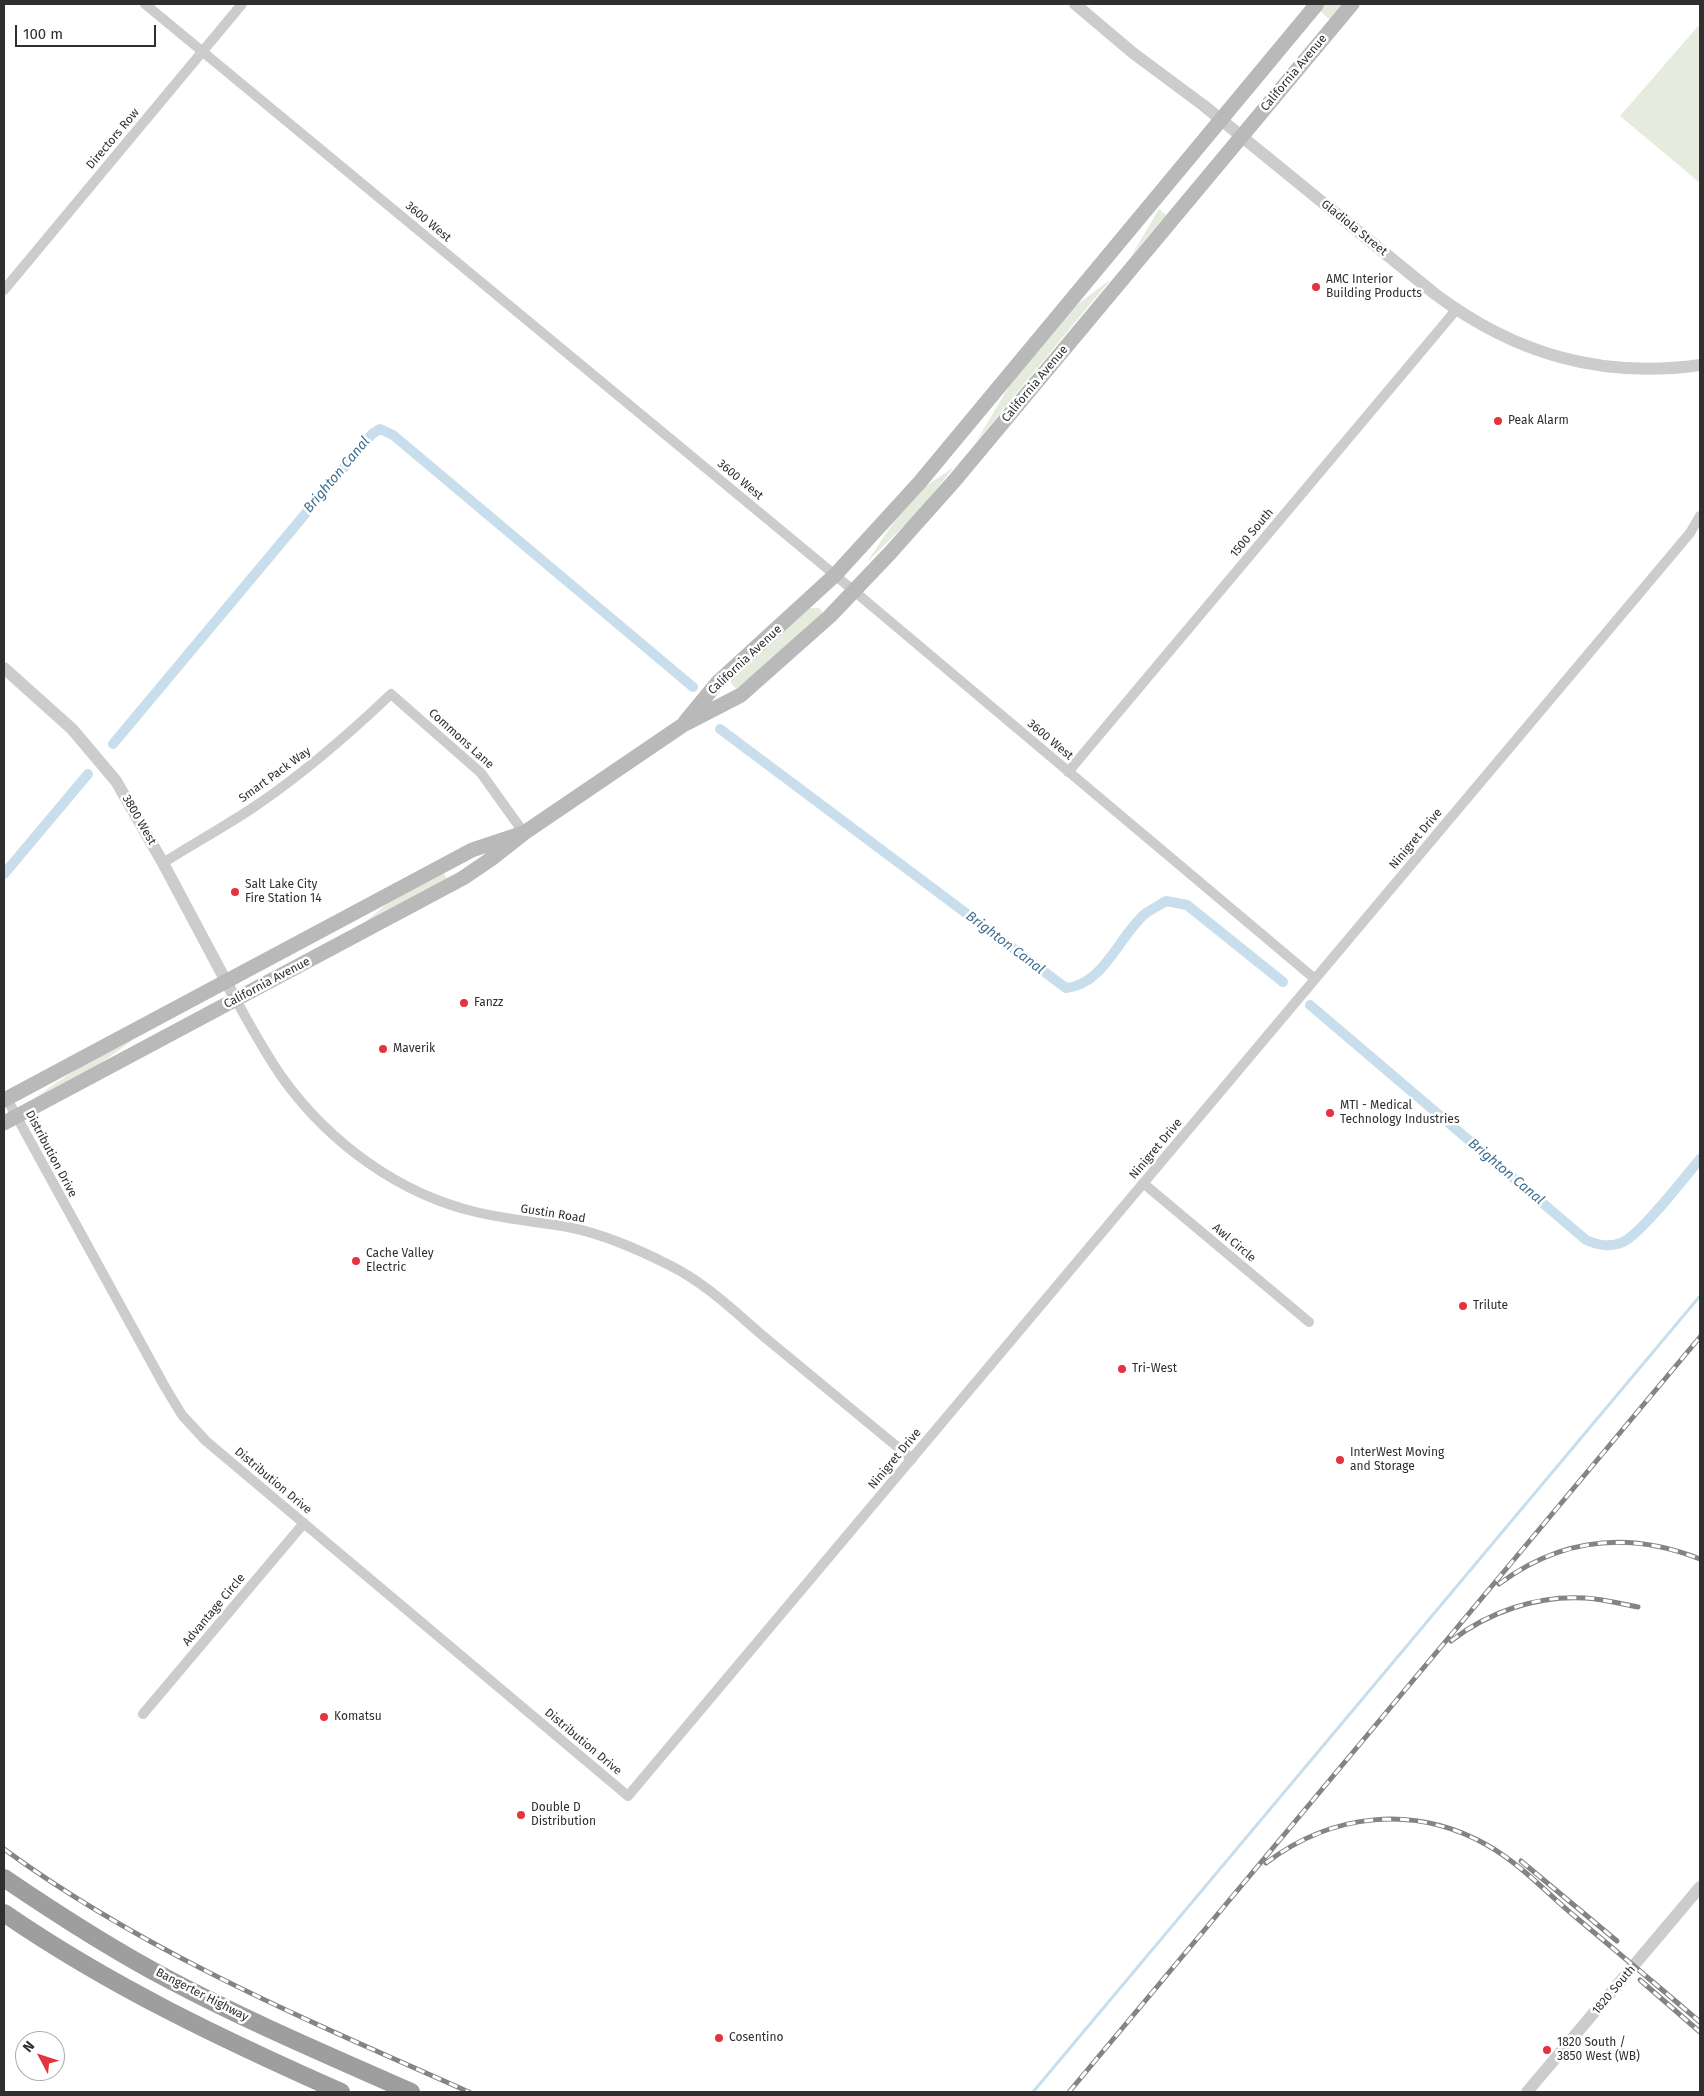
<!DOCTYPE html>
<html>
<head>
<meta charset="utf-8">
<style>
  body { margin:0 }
  #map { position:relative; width:1704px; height:2096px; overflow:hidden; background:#fff; font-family:"Fira Sans",sans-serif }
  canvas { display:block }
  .frame { position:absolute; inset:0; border:5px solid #2f2f2f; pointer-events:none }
  .north { position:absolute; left:15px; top:2031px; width:50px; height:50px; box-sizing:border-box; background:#fff; border:1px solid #acacac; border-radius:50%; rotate:310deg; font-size:14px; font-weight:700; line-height:20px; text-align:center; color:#2f2f2f }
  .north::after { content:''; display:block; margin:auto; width:18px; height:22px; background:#e4323f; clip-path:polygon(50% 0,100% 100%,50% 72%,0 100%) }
  .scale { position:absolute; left:15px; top:25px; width:141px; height:22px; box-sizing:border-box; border:2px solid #2f2f2f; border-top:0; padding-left:6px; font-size:15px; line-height:18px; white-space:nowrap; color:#2f2f2f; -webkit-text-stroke:4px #fff; paint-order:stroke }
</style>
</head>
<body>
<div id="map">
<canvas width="1704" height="2096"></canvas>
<div class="frame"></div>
<div class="north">N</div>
<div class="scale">100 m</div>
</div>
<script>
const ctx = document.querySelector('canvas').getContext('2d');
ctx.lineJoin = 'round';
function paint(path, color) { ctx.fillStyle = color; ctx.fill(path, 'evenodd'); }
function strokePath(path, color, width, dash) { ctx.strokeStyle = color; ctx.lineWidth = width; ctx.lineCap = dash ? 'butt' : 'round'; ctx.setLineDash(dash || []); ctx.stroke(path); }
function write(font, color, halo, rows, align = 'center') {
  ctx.font = font + ' "Fira Sans",sans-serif'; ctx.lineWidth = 5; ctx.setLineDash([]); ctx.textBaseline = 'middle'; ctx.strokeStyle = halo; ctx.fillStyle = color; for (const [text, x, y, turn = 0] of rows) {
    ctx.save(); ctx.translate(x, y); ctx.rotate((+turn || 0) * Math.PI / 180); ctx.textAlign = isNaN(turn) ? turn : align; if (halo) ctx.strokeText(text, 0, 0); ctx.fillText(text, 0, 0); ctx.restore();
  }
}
paint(new Path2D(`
  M1326,4H1343L1330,20L1320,11Z
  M1700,24V183L1620,116Z
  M1159,209L1166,215L1131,256Z
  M1111,279L976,442L1017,373L1074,307Z
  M954,467L917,513L867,562L901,511L919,491Z
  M807,608H819L823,613L787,648L736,689L729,680Z
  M444,873L447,880L365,922L387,904Z
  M133,1040L101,1063L34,1098L83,1065Z`), '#e5ecdd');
strokePath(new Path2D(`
  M1033,2092L1700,1296`), '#c9deec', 3);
strokePath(new Path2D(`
  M720,729L1066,988C1104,985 1119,935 1146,913C1152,909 1160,905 1166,901L1187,905L1283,982
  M113,744L372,434L380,429L393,435L693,687
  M4,874L88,774
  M1310,1005L1586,1240C1598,1245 1610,1248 1623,1242C1641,1234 1685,1177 1700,1159`), '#c9deec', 10);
strokePath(new Path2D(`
  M145,4L835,575L1315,979
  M4,290L242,4
  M1068,772L1456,310
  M163,863C193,844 224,827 254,807C303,774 348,735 391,694L481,773L524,833
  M236,1000C251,1027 266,1055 284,1080C330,1143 399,1194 476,1212C506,1219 537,1222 568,1227C603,1234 638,1249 671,1266C707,1284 737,1314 768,1340C816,1380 864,1419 912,1459
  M7,1099L165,1387L182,1415L206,1441L628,1796L1690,533L1700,516
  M1143,1183L1309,1322
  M143,1714L304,1523`), '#ccc', 10);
strokePath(new Path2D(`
  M1075,4L1133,53L1203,105L1435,294C1515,354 1601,379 1700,365
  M4,668L72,729L116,781L163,863L236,1000
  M1527,2092L1700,1887`), '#ccc', 12);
strokePath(new Path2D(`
  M685,722L718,682L835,575L920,482L1317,4
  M4,1100L472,850L520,834
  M4,1123L463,878L491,859L524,833L683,725L741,695L830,616L890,553L955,480L1352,4`), '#b9b9b9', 15);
strokePath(new Path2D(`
  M4,1878C57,1914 111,1949 168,1979C247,2021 330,2056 411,2092
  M4,1913C110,1986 224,2040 341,2092`), '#9e9e9e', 18);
const rail = new Path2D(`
  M1499,1584C1561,1538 1629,1531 1700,1559
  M1451,1641C1488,1612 1538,1595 1585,1598C1603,1599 1621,1604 1638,1607
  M4,1849C146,1953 309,2021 469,2092
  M1521,1861L1617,1941
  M1266,1863C1332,1813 1414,1804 1487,1845C1519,1863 1545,1891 1572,1914C1615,1950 1658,1986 1700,2022
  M1640,1980L1700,2032
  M1069,2092L1700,1337`);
strokePath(rail, '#848484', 5);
strokePath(rail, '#fff', 3, [9]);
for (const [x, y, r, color] of [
  [1316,287,5,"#e4323f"],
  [1498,421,5,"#e4323f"],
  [235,892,5,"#e4323f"],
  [464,1003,5,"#e4323f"],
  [383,1049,5,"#e4323f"],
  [1330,1113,5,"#e4323f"],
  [356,1261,5,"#e4323f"],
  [1463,1306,5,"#e4323f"],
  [1122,1369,5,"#e4323f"],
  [1340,1460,5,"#e4323f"],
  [324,1717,5,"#e4323f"],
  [521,1815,5,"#e4323f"],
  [719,2038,5,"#e4323f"],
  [1547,2050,5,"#e4323f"]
]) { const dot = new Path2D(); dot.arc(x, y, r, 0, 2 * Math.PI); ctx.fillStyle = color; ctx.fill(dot); strokePath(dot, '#fff', 2); }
write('12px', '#2f2f2f', '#fff', [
  ["California Avenue",1294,73,-50],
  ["Directors Row",113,139,-50],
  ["3600 West",428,222,40],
  ["Gladiola Street",1354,228,39],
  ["California Avenue",1035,384,-50],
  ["3600 West",740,480,40],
  ["1500 South",1252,533,-50],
  ["California Avenue",745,660,-43],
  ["Commons Lane",461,739,42],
  ["3600 West",1050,740,40],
  ["Smart Pack Way",275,775,-36],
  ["3800 West",139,820,60],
  ["Ninigret Drive",1416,839,-50],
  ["California Avenue",267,983,-28],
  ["Ninigret Drive",1156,1149,-50],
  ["Distribution Drive",51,1154,62],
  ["Gustin Road",553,1214,9],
  ["Awl Circle",1234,1243,40],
  ["Ninigret Drive",895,1459,-50],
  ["Distribution Drive",273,1481,40],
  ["Advantage Circle",214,1610,-50],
  ["Distribution Drive",583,1742,40],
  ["1820 South",1614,1990,-50],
  ["Bangerter Highway",202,1995,27]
]);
write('12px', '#2f2f2f', '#fff', [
  ["AMC Interior",1326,280],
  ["Building Products",1326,294],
  ["Peak Alarm",1508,421],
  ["Salt Lake City",245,885],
  ["Fire Station 14",245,899],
  ["Fanzz",474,1003],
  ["Maverik",393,1049],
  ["MTI - Medical",1340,1106],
  ["Technology Industries",1340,1120],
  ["Cache Valley",366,1254],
  ["Electric",366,1268],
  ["Trilute",1473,1306],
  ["Tri-West",1132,1369],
  ["InterWest Moving",1350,1453],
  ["and Storage",1350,1467],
  ["Komatsu",334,1717],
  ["Double D",531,1808],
  ["Distribution",531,1822],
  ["Cosentino",729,2038],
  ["1820 South /",1557,2043],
  ["3850 West (WB)",1557,2057]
], 'left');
write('italic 14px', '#3d7091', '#fff', [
  ["Brighton Canal",337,475,-50],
  ["Brighton Canal",1005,943,37],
  ["Brighton Canal",1506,1172,40]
]);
</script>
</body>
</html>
